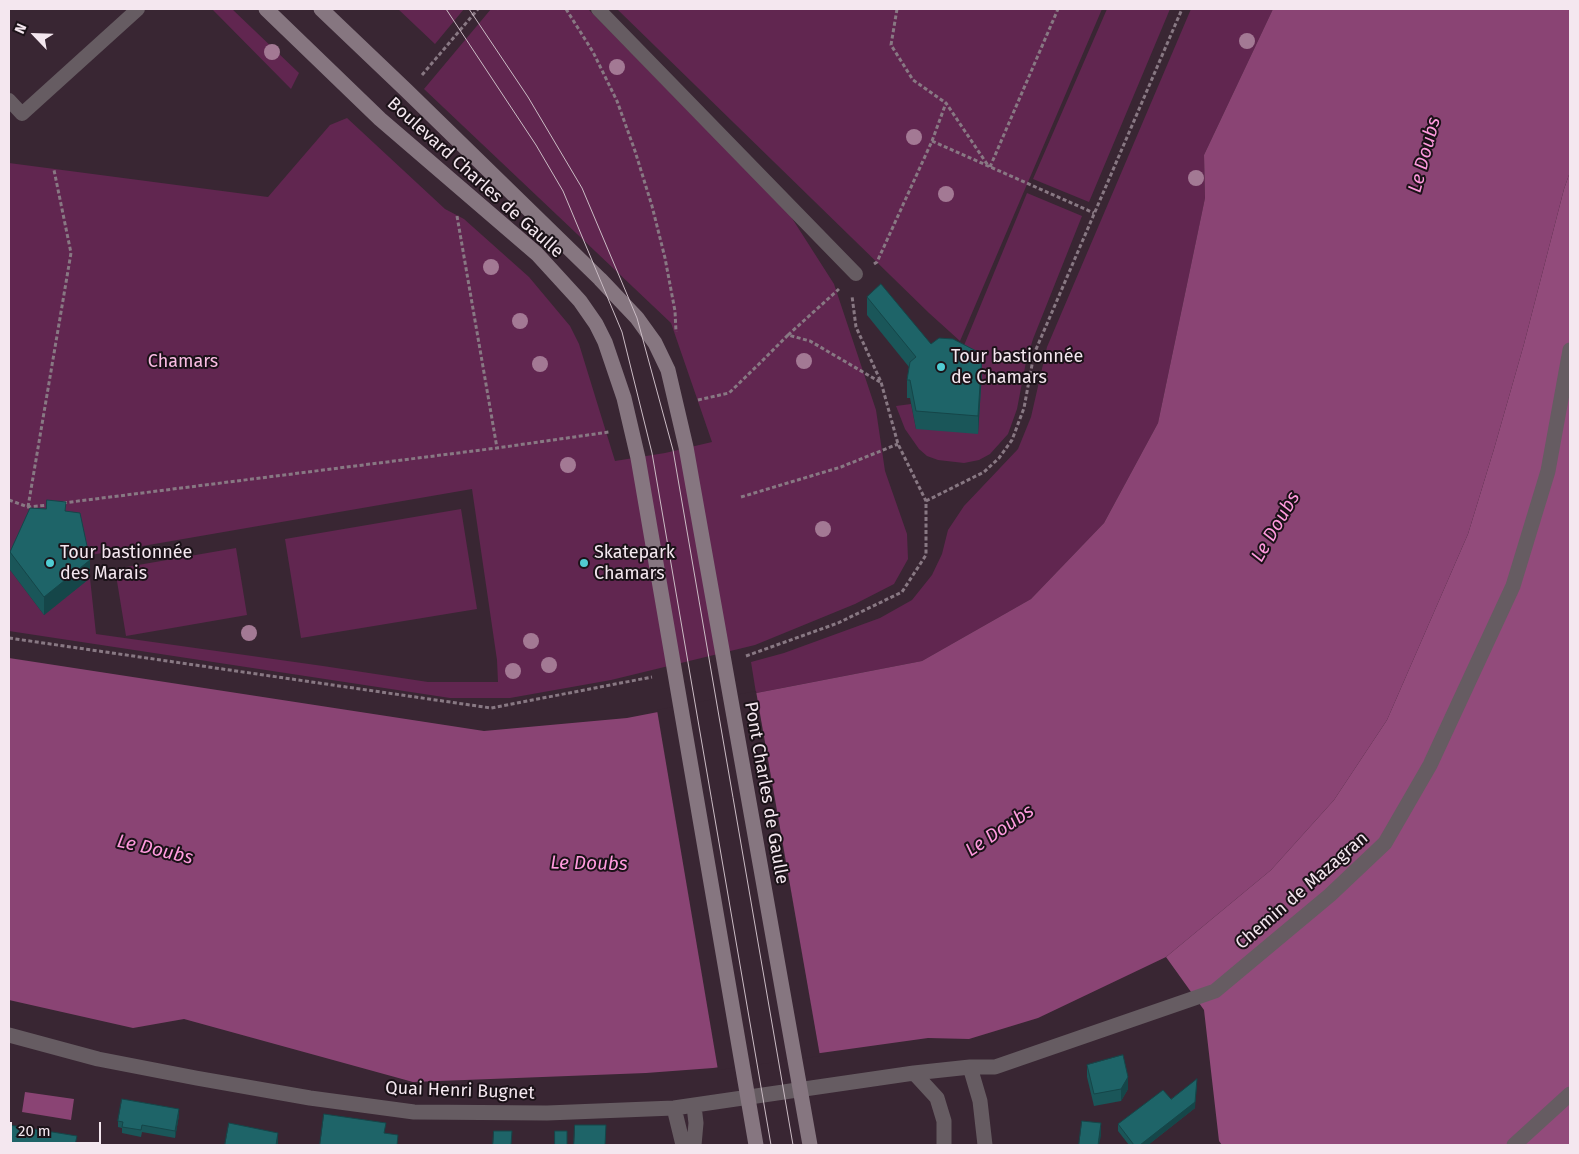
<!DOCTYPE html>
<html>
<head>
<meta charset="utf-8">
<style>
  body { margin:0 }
  #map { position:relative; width:1579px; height:1154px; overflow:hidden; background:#392633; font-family:"Fira Sans",sans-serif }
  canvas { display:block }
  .frame { position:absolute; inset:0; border:10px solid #f4e7ef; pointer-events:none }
  .north { position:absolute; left:10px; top:10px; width:50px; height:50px; -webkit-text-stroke:4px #1b1218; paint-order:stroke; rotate:294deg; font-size:14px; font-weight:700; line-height:20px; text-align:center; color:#f4e7ef }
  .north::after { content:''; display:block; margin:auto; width:18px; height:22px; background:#f4e7ef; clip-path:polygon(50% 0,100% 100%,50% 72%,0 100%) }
  .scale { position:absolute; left:10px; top:1122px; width:91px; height:22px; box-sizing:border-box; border:2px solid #f4e7ef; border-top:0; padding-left:6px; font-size:15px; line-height:18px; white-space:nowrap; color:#f4e7ef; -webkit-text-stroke:4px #1b1218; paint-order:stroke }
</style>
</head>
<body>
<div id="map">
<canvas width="1579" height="1154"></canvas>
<div class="frame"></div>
<div class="north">N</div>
<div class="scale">20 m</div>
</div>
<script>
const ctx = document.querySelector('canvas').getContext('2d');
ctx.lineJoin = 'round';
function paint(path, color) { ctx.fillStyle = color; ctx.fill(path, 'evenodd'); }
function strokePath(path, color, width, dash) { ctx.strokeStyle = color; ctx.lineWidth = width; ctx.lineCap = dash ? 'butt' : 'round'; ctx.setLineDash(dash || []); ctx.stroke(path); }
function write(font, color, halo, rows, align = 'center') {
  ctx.font = font + ' "Fira Sans",sans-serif'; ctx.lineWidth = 4; ctx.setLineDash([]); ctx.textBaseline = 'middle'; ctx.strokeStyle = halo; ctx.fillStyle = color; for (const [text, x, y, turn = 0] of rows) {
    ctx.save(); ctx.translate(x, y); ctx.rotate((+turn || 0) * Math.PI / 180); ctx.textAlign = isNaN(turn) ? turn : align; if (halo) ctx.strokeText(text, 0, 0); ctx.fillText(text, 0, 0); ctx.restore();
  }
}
paint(new Path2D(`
  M212,9H232L299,73L291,89Z
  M398,9H464L435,44Z
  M491,9H588L788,212L834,284L876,410L885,471L907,534L908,559L894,584L855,604L755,645L611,680L510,698H450L9,631V163L268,197L330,125L347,118L445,209L464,219L529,277L570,326L579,344L615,461L665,453L712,442L671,323L424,89ZM472,489L497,660L498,682H428L323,666L96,634L90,578L44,615L10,570L30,526L85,556Z
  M617,9H1102L960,341L929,313Z
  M1107,9H1170L1089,202L1033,179Z
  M1191,9H1273L1204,155L1205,198L1158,423L1104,523L1031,599L922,661L756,693L751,662L784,653L880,618L912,600L932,575L942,554L948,530L964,506L1018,449L1031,417L1047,347Z
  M1027,193L1082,216L1033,339L1026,362L1017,409L1008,434L990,454L979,460L964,463L938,460L927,456L919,449L905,429L896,406L911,404L916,429L958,360Z
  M461,509L477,609L301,638L285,539Z
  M236,548L247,615L126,636L115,569Z`), '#612650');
paint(new Path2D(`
  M1570,172V1145H1222L1219,1141L1204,1010L1166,957L1271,870L1334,800L1387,720L1468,534L1494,449L1524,344L1564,189Z`), '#924b7b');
paint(new Path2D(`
  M1273,9H1570V172L1564,189L1524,344L1494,449L1468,534L1387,720L1334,800L1271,870L1166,957L1038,1018L969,1039L928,1038L713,1068L646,1073L413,1082L184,1019L133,1028L9,1000V658L484,731L627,718L922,661L1031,599L1104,523L1158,423L1205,198L1204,155Z
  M25,1092L74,1099L71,1120L22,1112Z`), '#8a4474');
paint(new Path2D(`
  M756,691L820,1056L718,1070L657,710Z`), '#392633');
strokePath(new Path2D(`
  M566,9L593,52L617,101L635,151L652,206L665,258L675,311L676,332
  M897,9L891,45L913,80L946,103
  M422,75L478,9
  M932,141L1094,213
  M990,167L1058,9
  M457,216L497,448
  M874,264L877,262L932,141L946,103L989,167
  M788,335L839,289
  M698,400L729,393L758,365L788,335L810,341L880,382
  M741,497L841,467L898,444
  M9,500L28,507L49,505
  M926,501L984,472L999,458L1012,440L1024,408L1034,354L1182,9
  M63,503L497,448L609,432
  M28,507L71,253L54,170
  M9,638L491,708L652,677
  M746,656L838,623L902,592L926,555V501L898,444L881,382L856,327L852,296`), '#887883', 3, [4, 2.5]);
strokePath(new Path2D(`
  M598,9L856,274
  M9,100L22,114L138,9`), '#665c62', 14);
strokePath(new Path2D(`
  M9,1035L98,1059L196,1078L310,1098L414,1112L547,1113L674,1108L914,1073L970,1067H995L1215,991L1330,895L1385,843L1430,765L1513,586L1548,471L1570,350
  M970,1067L980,1101L985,1145
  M914,1073L937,1098L944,1121V1145
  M674,1108L683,1145
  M694,1145L696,1123L694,1106
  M1514,1145L1570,1094`), '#665c62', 15);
strokePath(new Path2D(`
  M266,9L380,119L537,254L580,301L596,324L605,342L624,398L638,458L756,1145
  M321,9L407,91L600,279L637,318L655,343L668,370L686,447L810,1145`), '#867680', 15);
strokePath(new Path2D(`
  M446,9L536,145L563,191L622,332L652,453L771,1145
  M469,9L528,97L582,188L637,318L673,450L793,1145`), '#cbbcc5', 1);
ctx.fillStyle = '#a37994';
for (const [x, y] of [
  [1247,41],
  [272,52],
  [617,67],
  [914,137],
  [1196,178],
  [946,194],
  [491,267],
  [520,321],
  [804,361],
  [540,364],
  [568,465],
  [823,529],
  [249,633],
  [531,641],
  [549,665],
  [513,671]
]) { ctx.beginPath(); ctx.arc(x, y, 8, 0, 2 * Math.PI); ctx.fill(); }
paint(new Path2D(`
  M867,297L931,344L982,372L978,434L916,429L910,398H907V380L909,367L867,315Z
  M66,511L90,578L44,615L10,570V552Z
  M1087,1065L1128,1089L1121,1101L1094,1106L1087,1077Z
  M1171,1099L1195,1108L1148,1145H1129L1118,1131V1124Z
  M179,1115L175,1138L142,1132L141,1137L122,1133V1128L118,1127V1121Z`), '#1a5659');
paint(new Path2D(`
  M982,354V372L978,434V416Z
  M90,560V578L44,615V597Z
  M1128,1077V1089L1121,1101V1089Z
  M1197,1085L1195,1108L1148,1145H1140Z
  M179,1109V1115L175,1138V1131Z
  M1101,1123V1136L1099,1145H1098Z
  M278,1133V1145H276Z`), '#154649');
const building = new Path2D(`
  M881,284L931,344L939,338L953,339L982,354L978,416L916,411L910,380H907L910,362L916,357L867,297Z
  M47,500L66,502L65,511L80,513L90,560L44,597L10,552L30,508L46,509Z
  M1123,1055L1128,1077L1121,1089L1094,1094L1087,1065Z
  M1197,1079L1195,1102L1140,1145H1134L1118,1124L1163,1090L1171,1099Z
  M122,1099L179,1109L175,1131L142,1125L141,1130L122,1127L123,1122L118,1121Z
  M324,1114L386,1123L384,1133L398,1135L397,1145H320Z
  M1082,1121L1101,1123L1098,1145H1079Z
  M229,1123L278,1133L276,1145H225Z
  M9,1125L77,1136L75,1145H9Z
  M575,1125H606L605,1145H574Z
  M494,1131H512L511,1145H493Z
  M555,1131H567V1145H555Z`);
paint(building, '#1e6468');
strokePath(building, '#154649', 1);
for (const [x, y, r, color] of [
  [941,367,5,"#51ccd2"],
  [50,563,5,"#51ccd2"],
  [584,563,5,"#51ccd2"]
]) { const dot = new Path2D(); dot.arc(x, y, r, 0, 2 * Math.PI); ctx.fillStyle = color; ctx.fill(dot); strokePath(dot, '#1b1218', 2); }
write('18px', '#f4e7ef', '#1b1218', [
  ["Boulevard Charles de Gaulle",475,178,42],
  ["Pont Charles de Gaulle",766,793,80],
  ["Chemin de Mazagran",1302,891,-41],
  ["Quai Henri Bugnet",460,1091,2]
]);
write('18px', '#f4e7ef', '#1b1218', [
  ["Tour bastionnée",951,357],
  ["de Chamars",951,378],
  ["Tour bastionnée",60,553],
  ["des Marais",60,574],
  ["Skatepark",594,553],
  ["Chamars",594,574]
], 'left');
write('18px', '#fabde4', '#1b1218', [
  ["Chamars",183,362]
]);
write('italic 19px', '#ff9bde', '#1b1218', [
  ["Le Doubs",1425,155,-75],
  ["Le Doubs",1276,527,-60],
  ["Le Doubs",1000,831,-34],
  ["Le Doubs",155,850,13],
  ["Le Doubs",589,864,1]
]);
</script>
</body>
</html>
